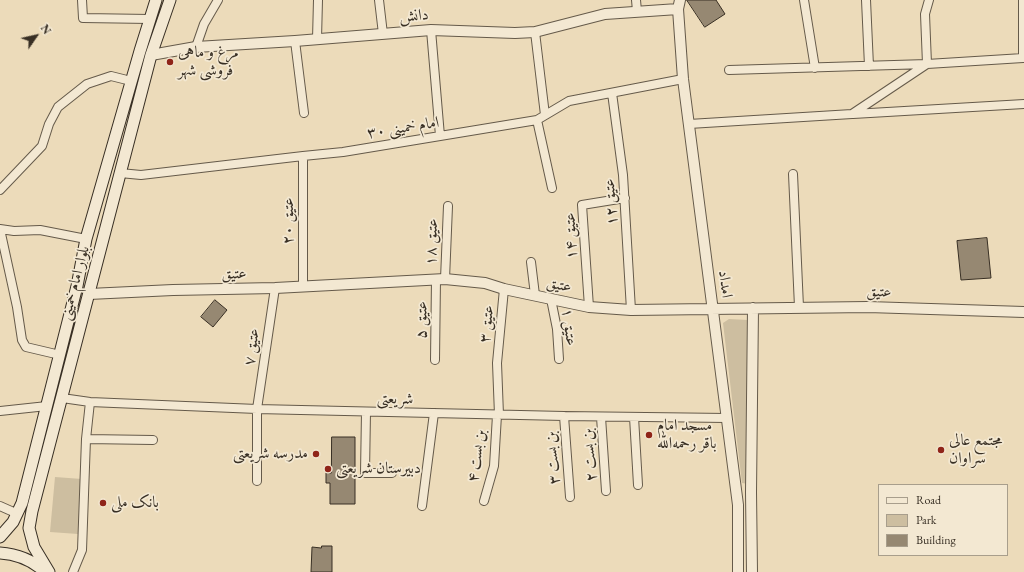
<!DOCTYPE html>
<html>
<head>
<meta charset="utf-8">
<style>
  body { margin:0 }
  #map { position:relative; width:1024px; height:572px; overflow:hidden; background:#ecdbba; font-family:"EB Garamond",serif }
  canvas { display:block }
  .legend { position:absolute; left:878px; top:484px; width:130px; height:72px; box-sizing:border-box; background:#f3e8d2; border:1px solid #a89e8c; margin:0; padding:5px 7px; list-style:none; font-size:12px; color:#382f24 }
  .legend li { display:flex; align-items:center; gap:8px; height:20px }
  .legend b { width:20px; border:1px solid #a89e8c }
  .north { position:absolute; left:16px; top:16px; width:40px; height:40px; -webkit-text-stroke:3px #f3e8d2; paint-order:stroke; rotate:56deg; font-size:11px; font-weight:700; line-height:16px; text-align:center; color:#382f24 }
  .north::after { content:''; display:block; margin:auto; width:14px; height:18px; background:#382f24; clip-path:polygon(50% 0,100% 100%,50% 72%,0 100%) }
</style>
</head>
<body>
<div id="map">
<canvas width="1024" height="572"></canvas>
<ul class="legend">
<li><b style="height:5px;background:#f3e8d2"></b>Road</li>
<li><b style="height:11px;background:#cdbea0"></b>Park</li>
<li><b style="height:11px;background:#968872"></b>Building</li>
</ul>
<div class="north">N</div>
</div>
<script>
const ctx = document.querySelector('canvas').getContext('2d');
ctx.lineJoin = 'round';
function paint(path, color) { ctx.fillStyle = color; ctx.fill(path, 'evenodd'); }
function strokePath(path, color, width, dash) { ctx.strokeStyle = color; ctx.lineWidth = width; ctx.lineCap = dash ? 'butt' : 'round'; ctx.setLineDash(dash || []); ctx.stroke(path); }
function write(font, color, halo, rows, align = 'center') {
  ctx.font = font + ' "EB Garamond",Amiri,serif'; ctx.lineWidth = 3.5; ctx.setLineDash([]); ctx.textBaseline = 'middle'; ctx.strokeStyle = halo; ctx.fillStyle = color; for (const [text, x, y, turn = 0] of rows) {
    ctx.save(); ctx.translate(x, y); ctx.rotate((+turn || 0) * Math.PI / 180); ctx.textAlign = isNaN(turn) ? turn : align; if (halo) ctx.strokeText(text, 0, 0); ctx.fillText(text, 0, 0); ctx.restore();
  }
}
paint(new Path2D(`
  M729,319L748,320V484L742,483L723,323Z
  M55,477L82,479L78,534L50,532Z`), '#cdbea0');
const building = new Path2D(`
  M687,0H716L725,14L705,27Z
  M987,238L991,278L961,280L957,241Z
  M215,300L227,310L213,327L201,317Z
  M332,437H355V504H330V483H326V473H331Z
  M322,546H332V572H311L312,547L321,548Z`);
paint(building, '#968872');
strokePath(building, '#382f24', 1);
const minor = new Path2D(`
  M82,0L83,18L150,19
  M379,0L383,34
  M636,0L637,11
  M804,0L815,68
  M866,0L869,66
  M431,30L440,136
  M535,32L545,115
  M317,39L318,0
  M295,41L304,113
  M196,47L204,24L218,0
  M729,70L927,64L1023,58V0
  M612,93L623,175L631,310
  M853,114L1024,104
  M537,120L552,188
  M689,124L852,114L927,64L925,14L929,0
  M120,173L141,175L303,156L343,152L537,120L569,101L683,79
  M793,174L799,307
  M0,190L42,146L49,124L58,107L87,84L111,76L131,81
  M0,229L17,307L22,340L26,347L60,355
  M0,229L14,231L40,230L86,239
  M531,262L535,295
  M445,279L448,206
  M303,286V156
  M551,299L557,329L559,359
  M589,307L582,205L625,198
  M435,360L436,279
  M62,398L90,402L257,409L564,416L727,418
  M0,411L47,406
  M366,412L365,473H392
  M499,415L497,363L504,289
  M564,416L570,497
  M601,417L606,491
  M634,417L638,485
  M86,439L153,440
  M257,481V409L275,288
  M484,501L494,466L497,415
  M0,506L18,514
  M422,506L434,413
  M73,572L82,550L86,439L90,402`);
const tertiary = new Path2D(`
  M680,0L678,9L683,79L738,505V572
  M151,55L196,47L295,41L431,30L515,33L535,32L605,14L678,9
  M89,294L173,290L275,288L445,279L485,283L504,289L589,307L631,310L868,307L1024,312
  M752,572L751,492L753,308`);
const secondary = new Path2D(`
  M0,537L13,522L22,503L77,286L86,239L140,51L156,0
  M0,553C17,554 32,560 45,572
  M49,572L34,547L29,528L32,511L151,55L170,0`);
strokePath(minor, '#655a4a', 10);
strokePath(tertiary, '#655a4a', 12);
strokePath(secondary, '#382f24', 13);
strokePath(minor, '#f3e8d2', 8);
strokePath(tertiary, '#f3e8d2', 10);
strokePath(secondary, '#f3e8d2', 11);
for (const [x, y, r, color] of [
  [170,62,4,"#8f2418"],
  [649,435,4,"#8f2418"],
  [941,450,4,"#8f2418"],
  [316,454,4,"#8f2418"],
  [328,469,4,"#8f2418"],
  [103,503,4,"#8f2418"]
]) { const dot = new Path2D(); dot.arc(x, y, r, 0, 2 * Math.PI); ctx.fillStyle = color; ctx.fill(dot); strokePath(dot, '#f3e8d2', 1.5); }
write('16px', '#382f24', '#f3e8d2', [
  ["دانش",414,16,-4],
  ["امام خمینی ۳۰",403,128,-9],
  ["عتیق ۱۲",611,202,-94],
  ["عتیق ۲۰",289,221,-90],
  ["عتیق ۱۴",571,236,-92],
  ["عتیق ۱۸",432,242,-88],
  ["عتیق",234,274,-1],
  ["بلوار امام خمینی",75,283,-75],
  ["امداد",725,284,83],
  ["عتیق",559,285,12],
  ["عتیق",879,292,1],
  ["عتیق ۵",422,320,-89],
  ["عتیق ۳",487,324,-84],
  ["عتیق ۱",569,327,83],
  ["عتیق ۷",252,347,-82],
  ["شریعتی",395,399,1],
  ["بن بست ۲",590,455,-94],
  ["بن بست ۴",477,456,-81],
  ["بن بست ۳",553,458,-94]
]);
write('16px', '#382f24', '#f3e8d2', [
  ["مرغ و ماهی",178,53],
  ["فروشی شهر",178,71],
  ["مسجد امام",657,426],
  ["باقر رحمه‌الله",657,444],
  ["مجتمع عالی",949,441],
  ["سراوان",949,459],
  ["مدرسه شریعتی",308,454,"right"],
  ["دبیرستان شریعتی",336,469],
  ["بانک ملی",111,503]
], 'left');
</script>
</body>
</html>
